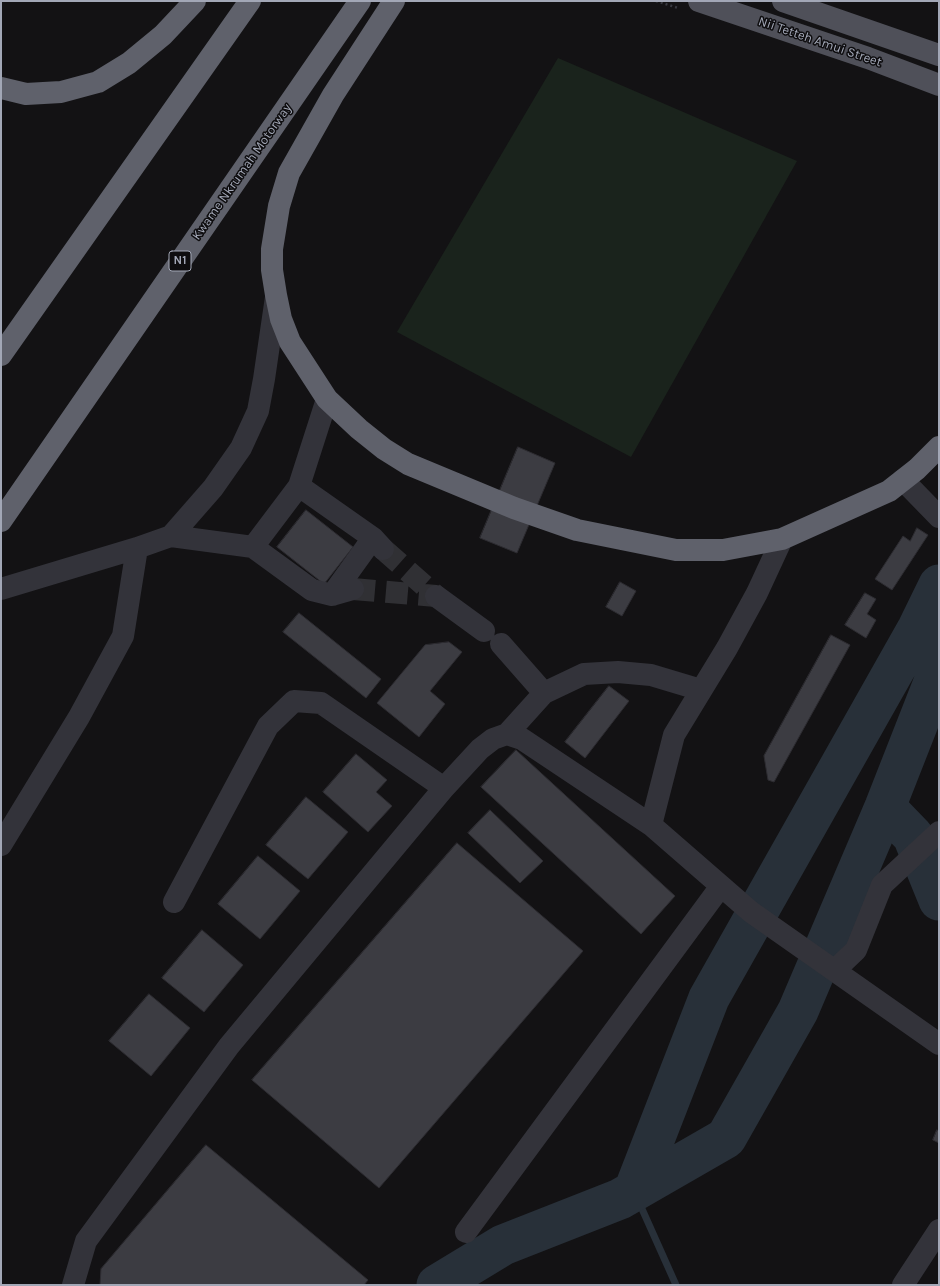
<!DOCTYPE html>
<html>
<head>
<meta charset="utf-8">
<style>
  body { margin:0 }
  #map { position:relative; width:940px; height:1286px; overflow:hidden; background:#131214; font-family:Karla,sans-serif }
  canvas { display:block }
  .frame { position:absolute; inset:0; border:2px solid #a2a7b6; pointer-events:none }
</style>
</head>
<body>
<div id="map">
<canvas width="940" height="1286"></canvas>
<div class="frame"></div>
</div>
<script>
const ctx = document.querySelector('canvas').getContext('2d');
ctx.lineJoin = 'round';
function paint(path, color) { ctx.fillStyle = color; ctx.fill(path, 'evenodd'); }
function strokePath(path, color, width, dash) { ctx.strokeStyle = color; ctx.lineWidth = width; ctx.lineCap = dash ? 'butt' : 'round'; ctx.setLineDash(dash || []); ctx.stroke(path); }
function write(font, color, halo, rows, align = 'center') {
  ctx.font = font + ' Karla,sans-serif'; ctx.lineWidth = 3; ctx.setLineDash([]); ctx.textBaseline = 'middle'; ctx.strokeStyle = halo; ctx.fillStyle = color; for (const [text, x, y, turn = 0] of rows) {
    ctx.save(); ctx.translate(x, y); ctx.rotate((+turn || 0) * Math.PI / 180); ctx.textAlign = isNaN(turn) ? turn : align; if (halo) ctx.strokeText(text, 0, 0); ctx.fillText(text, 0, 0); ctx.restore();
  }
}
paint(new Path2D(`
  M558,58L797,161L631,457L397,332Z`), '#1a231c');
strokePath(new Path2D(`
  M634,1191L676,1285`), '#283039', 7);
strokePath(new Path2D(`
  M885,807L913,836L939,900
  M634,1191L709,998L918,628L939,585
  M437,1285L503,1245L620,1199L726,1138L798,1011L885,807L938,672L939,643`), '#283039', 41);
const building = new Path2D(`
  M518,447L555,463L517,553L480,538Z
  M306,510L353,547L324,584L277,547Z
  M917,528L928,535L892,590L875,579L903,536L910,541Z
  M620,582L636,591L622,616L606,607Z
  M865,593L876,599L867,614L876,620L866,638L845,625Z
  M299,613L381,679L366,698L283,632Z
  M831,635L850,645L774,782L768,780L764,756Z
  M449,642L462,652L430,691L445,704L419,737L377,703L425,645Z
  M609,686L629,701L585,758L565,742Z
  M516,750L675,896L641,934L481,787Z
  M356,754L387,780L376,792L392,806L368,832L323,792Z
  M306,797L348,832L308,879L266,845Z
  M490,810L543,861L520,883L468,833Z
  M457,843L583,951L379,1188L252,1080Z
  M258,856L300,891L260,939L218,904Z
  M202,930L243,965L204,1012L162,978Z
  M149,994L190,1028L151,1076L109,1041Z
  M937,1130L939,1131V1143L933,1140Z
  M206,1145L368,1280L364,1285H100L101,1269Z`);
paint(building, '#3c3c42');
strokePath(building, '#2d2c31', 1);
strokePath(new Path2D(`
  M383,549L436,596
  M353,589L436,596`), '#303034', 22, [22, 11]);
strokePath(new Path2D(`
  M656,1L678,8`), '#393a41', 2.5, [2, 3]);
strokePath(new Path2D(`
  M903,480L939,517
  M299,486L373,538L383,549
  M171,536L253,547L299,486L327,399
  M253,547L312,590L332,595L353,589
  M1,589L137,548L171,536L213,488L241,448L258,411L264,379L276,297
  M332,595L373,538
  M436,596L484,631
  M501,644L544,693L584,674L618,672L651,675L701,690
  M507,734L522,739L651,825L751,912L939,1044
  M651,825L674,735L727,648L757,593L782,539
  M1,845L79,717L123,636L137,548
  M174,902L268,726L294,701L321,703L444,788
  M835,970L856,950L882,885L939,832
  M466,1232L721,886
  M73,1285L86,1241L229,1046L444,788L480,749L493,739L507,734L544,693
  M903,1285L939,1230`), '#33333a', 22);
strokePath(new Path2D(`
  M699,1L868,58L939,85
  M783,1L939,55`), '#4f5059', 22);
strokePath(new Path2D(`
  M394,1L333,95L289,173L279,206L272,249V270L276,295L281,319L290,342L327,399L359,429L384,449L408,464L514,508L577,530L676,550H723L782,539L889,491L917,469L939,447
  M1,88L26,94L61,92L98,82L129,63L163,35L195,1
  M1,355L250,1
  M1,521L360,1`), '#5f616b', 22);
for (const [x, y, w] of [
  [180,261,22]
]) { const box = new Path2D(); box.roundRect(x - w / 2, y - 10, w, 20, 3); ctx.fillStyle = '#0e0d0f'; ctx.fill(box); strokePath(box, '#a2a7b6', 1); }
write('bold 12px', '#a2a7b6', null, [
  ["N1",180,261]
]);
write('13px', '#a2a7b6', '#0e0d0f', [
  ["Nii Tetteh Amui Street",820,42,19],
  ["Kwame Nkrumah Motorway",242,172,-55]
]);
</script>
</body>
</html>
